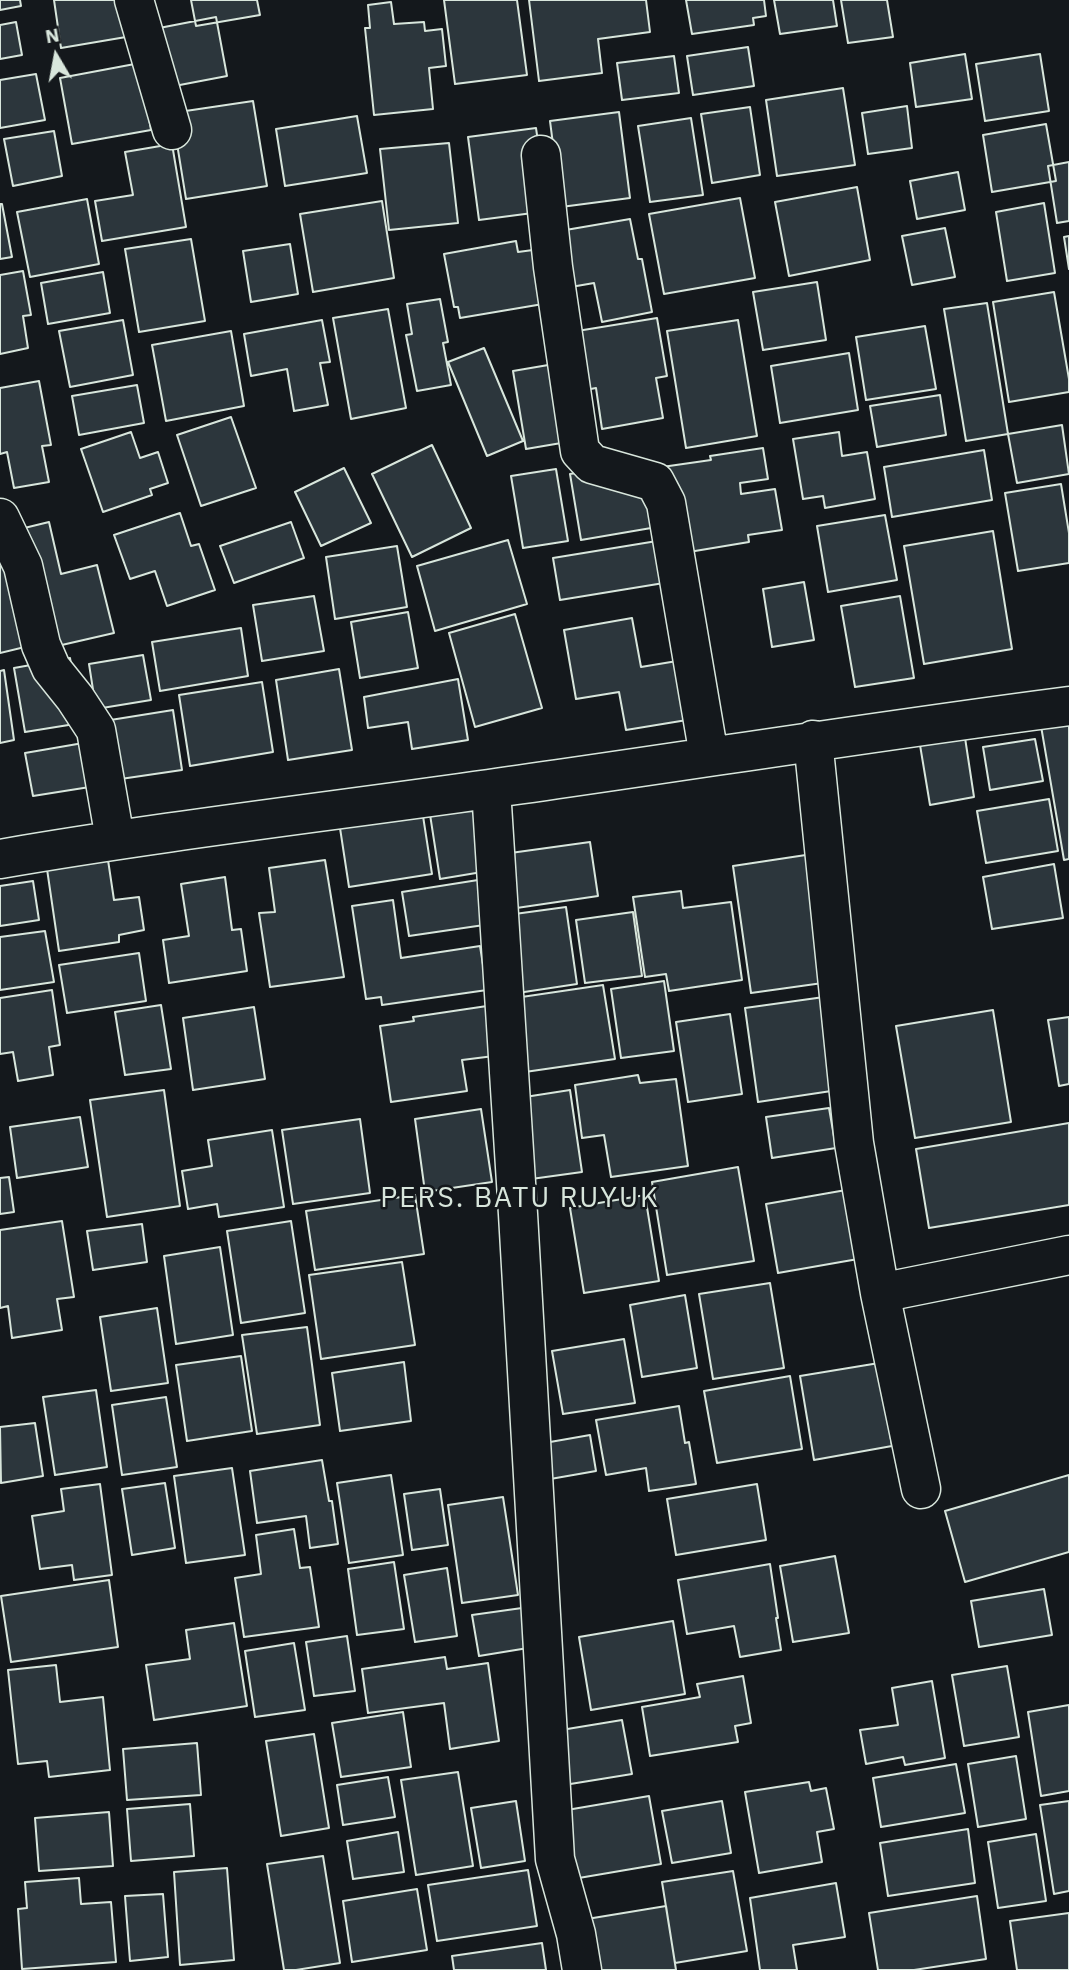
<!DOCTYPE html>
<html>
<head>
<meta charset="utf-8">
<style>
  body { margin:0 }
  #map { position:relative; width:1069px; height:1970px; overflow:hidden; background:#14181c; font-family:"IBM Plex Sans",sans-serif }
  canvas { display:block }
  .north { position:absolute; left:21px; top:21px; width:70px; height:70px; -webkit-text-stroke:5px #14181c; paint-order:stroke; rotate:350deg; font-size:19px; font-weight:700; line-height:28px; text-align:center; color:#d8e6dc }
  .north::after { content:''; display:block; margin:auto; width:24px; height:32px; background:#d8e6dc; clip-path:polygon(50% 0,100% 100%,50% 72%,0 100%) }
</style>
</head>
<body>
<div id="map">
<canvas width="1069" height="1970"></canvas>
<div class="north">N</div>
</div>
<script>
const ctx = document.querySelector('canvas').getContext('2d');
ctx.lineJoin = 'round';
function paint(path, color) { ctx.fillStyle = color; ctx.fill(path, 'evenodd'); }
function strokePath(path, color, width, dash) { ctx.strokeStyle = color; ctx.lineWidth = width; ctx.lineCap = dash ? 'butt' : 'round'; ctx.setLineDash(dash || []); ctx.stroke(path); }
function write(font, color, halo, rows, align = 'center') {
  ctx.font = font + ' "IBM Plex Sans",sans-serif'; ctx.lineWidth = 5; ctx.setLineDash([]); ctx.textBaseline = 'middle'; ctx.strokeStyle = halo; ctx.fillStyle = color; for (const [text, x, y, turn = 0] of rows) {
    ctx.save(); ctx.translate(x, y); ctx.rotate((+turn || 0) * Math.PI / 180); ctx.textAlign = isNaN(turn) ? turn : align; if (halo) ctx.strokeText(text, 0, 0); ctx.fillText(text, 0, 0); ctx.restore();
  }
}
const building = new Path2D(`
  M0,0H20L21,6L0,10Z
  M54,0H119L126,37L61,48Z
  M191,0H257L260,15L196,26Z
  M444,0H517L527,75L455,84Z
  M529,0H646L650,32L598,39L602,73L539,81Z
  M686,0H764L766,16L753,18L754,25L692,34Z
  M774,0H833L837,26L780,34Z
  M841,0H887L893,37L848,43Z
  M391,2L394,24L424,22L425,31L442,29L446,66L429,68L433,109L374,115L365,28H370L368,5Z
  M216,17L227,76L164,88L154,29Z
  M16,22L22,55L0,59V25Z
  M748,47L754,86L693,95L687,56Z
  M965,54L972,99L916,107L910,63Z
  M1040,54L1049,111L985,121L976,64Z
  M674,56L679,93L622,100L617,63Z
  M140,63L151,130L72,144L60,78Z
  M36,74L45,120L0,128V80Z
  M843,88L855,165L777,176L766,100Z
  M253,101L267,186L186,199L172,113Z
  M907,106L912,148L868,154L862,113Z
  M750,107L760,175L712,183L701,114Z
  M619,112L630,198L561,207L550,121Z
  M357,116L367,173L285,186L276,129Z
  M691,118L703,195L650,202L638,126Z
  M1046,124L1056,181L992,192L983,135Z
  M536,128L548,211L479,220L468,137Z
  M54,131L62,176L13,186L4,139Z
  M449,143L458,223L389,230L380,149Z
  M172,144L186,227L102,241L95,201L133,195L125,152Z
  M1069,162V221L1057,223L1048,166Z
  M958,172L965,210L917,219L910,181Z
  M857,187L870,260L789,276L775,202Z
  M740,198L755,278L664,294L649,214Z
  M87,199L99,264L30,277L17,212Z
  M382,201L394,278L313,292L300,214Z
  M1044,203L1055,273L1007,281L996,212Z
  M0,204H2L12,257L0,259Z
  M630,219L638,259H642L652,312L602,322L594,283L565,288L554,232Z
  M945,228L955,277L912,285L902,236Z
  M1069,236V269L1064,237Z
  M191,239L205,321L139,332L125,249Z
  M516,241L518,252L533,250L543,304L460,318L458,307H454L444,254Z
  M290,244L298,294L251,302L243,251Z
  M23,271L31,315L23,316L28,348L0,354V275Z
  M103,272L110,313L48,324L41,283Z
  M817,282L826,340L763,350L753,292Z
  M1054,292L1069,379V392L1009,402L993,302Z
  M440,299L448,342L443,343L451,385L417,391L406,335L412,334L407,304Z
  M987,303L1008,434L966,441L944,309Z
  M388,309L406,408L351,419L333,318Z
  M657,318L667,376L656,378L663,418L602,429L596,388L580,391L571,332Z
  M123,320L133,375L70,387L59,331Z
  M322,320L330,362L320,363L328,405L294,411L287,369L251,376L244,334Z
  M738,320L757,436L686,448L667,331Z
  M925,326L936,389L866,400L856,337Z
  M231,331L244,406L166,421L152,345Z
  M484,348L523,441L487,456L448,362Z
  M849,353L858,410L780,423L771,366Z
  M560,363L573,441L526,449L513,371Z
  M39,381L51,445L42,446L49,482L14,488L7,452L0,454V388Z
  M137,385L144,423L79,435L72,396Z
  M940,395L946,435L877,447L870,406Z
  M231,417L256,488L201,506L177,435Z
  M1062,425L1069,474L1017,483L1008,434Z
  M131,432L140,458L158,452L168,483L150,489L152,495L103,512L81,449Z
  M839,432L842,456L867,452L875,499L825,508L823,496L803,499L793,439Z
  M432,445L471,528L412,557L372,474Z
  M763,448L768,479L740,483L741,494L775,489L782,530L748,535L749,542L677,554L662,467L711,460L710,456Z
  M984,450L992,500L892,517L884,467Z
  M645,462L657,527L581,540L570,474Z
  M344,468L371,523L321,546L295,492Z
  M556,469L568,541L523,548L511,476Z
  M1061,484L1069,533V563L1018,571L1005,493Z
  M180,513L191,546L199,544L215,590L167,606L155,571L130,579L114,535Z
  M885,515L897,580L828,592L817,526Z
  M49,522L61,574L97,565L114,633L40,650L12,531Z
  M291,522L304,558L234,583L220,546Z
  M993,531L1012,649L924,664L904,546Z
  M508,540L527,604L435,631L417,566Z
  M663,540L670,582L560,600L553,558Z
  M397,546L407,607L335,619L326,557Z
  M10,565L29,646L0,653V567Z
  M804,582L814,640L772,647L763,589Z
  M314,596L324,651L262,661L253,605Z
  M900,596L914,678L855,687L841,606Z
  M408,612L418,668L360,678L351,622Z
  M515,614L542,708L475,727L449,633Z
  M632,618L641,667L683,660L693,719L626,730L619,692L576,699L564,630Z
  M241,628L248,676L160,691L152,642Z
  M143,655L151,700L96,709L89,664Z
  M70,658L81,723L25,732L14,668Z
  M339,669L352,750L288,760L276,680Z
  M4,670L14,740L0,743V671Z
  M458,679L468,740L412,749L408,722L368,728L364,697Z
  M262,682L273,752L190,766L179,695Z
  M173,710L182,770L107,781L98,722Z
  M1069,721V859L1064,860L1041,726Z
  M964,731L974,797L930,805L919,739Z
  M1035,739L1043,781L990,790L983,747Z
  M89,742L96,786L33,796L25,753Z
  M1049,799L1058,851L986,863L977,811Z
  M472,801L482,872L440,879L429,808Z
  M423,816L432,874L349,887L340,828Z
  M590,842L598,896L503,910L496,855Z
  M819,853L837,981L751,993L733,866Z
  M108,860L114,900L139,897L144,930L119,935V942L59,951L47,869Z
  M325,860L344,977L270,987L259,913L275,912L269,868Z
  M1054,864L1063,918L992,929L983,877Z
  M225,877L232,930L241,929L247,971L169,983L163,940L189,936L181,884Z
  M478,880L484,925L409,936L402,892Z
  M33,881L39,920L0,926V886Z
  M681,891L683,908L731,902L742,980L669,991L666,974L645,977L633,897Z
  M393,900L401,958L480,946L487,990L382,1005L381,997L366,999L352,906Z
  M566,907L577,984L511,994L500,916Z
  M633,912L642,976L585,983L576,920Z
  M45,931L54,982L0,990V937Z
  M139,953L146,1001L67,1013L59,965Z
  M664,981L674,1051L621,1058L611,989Z
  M603,985L615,1059L518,1073L508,999Z
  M52,990L60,1045L49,1047L53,1075L18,1081L13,1052L0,1054V998Z
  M824,997L838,1090L758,1102L745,1008Z
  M161,1005L171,1069L125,1075L115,1012Z
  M487,1006L494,1056L462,1060L467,1091L391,1102L380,1026L414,1021L413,1017Z
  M254,1007L265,1079L193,1090L183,1018Z
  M993,1010L1011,1122L915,1138L896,1026Z
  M730,1014L742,1094L688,1102L676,1022Z
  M1069,1017V1084L1059,1086L1048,1020Z
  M638,1075L640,1083L676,1079L688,1166L611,1177L604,1135L582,1138L575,1085Z
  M164,1090L180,1206L107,1217L90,1100Z
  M570,1090L582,1172L524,1180L512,1099Z
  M829,1108L836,1148L772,1158L766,1117Z
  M481,1109L492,1182L425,1192L415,1119Z
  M80,1117L88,1167L17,1178L10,1127Z
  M360,1119L370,1193L293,1204L282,1130Z
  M1069,1123V1205L929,1228L916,1149Z
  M272,1130L284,1207L219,1217L217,1204L188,1209L182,1171L212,1166L208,1140Z
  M738,1167L754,1261L667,1275L652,1182Z
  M9,1177L14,1212L0,1214V1178Z
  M846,1190L858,1259L778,1273L766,1204Z
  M415,1195L424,1254L315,1270L306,1211Z
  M645,1195L659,1281L584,1293L570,1208Z
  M62,1221L74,1297L57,1299L62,1330L12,1338L8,1306L0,1308V1230Z
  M291,1221L305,1313L241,1323L227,1231Z
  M142,1224L147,1262L93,1270L87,1231Z
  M220,1247L233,1335L176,1344L164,1256Z
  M402,1262L415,1345L321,1359L309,1275Z
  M770,1283L784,1368L713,1379L699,1294Z
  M685,1295L697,1368L642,1377L630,1305Z
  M157,1308L168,1383L111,1391L100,1317Z
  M307,1327L320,1425L257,1434L242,1335Z
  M624,1339L635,1403L563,1414L552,1351Z
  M241,1356L252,1431L187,1441L176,1365Z
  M404,1362L411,1421L340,1431L332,1373Z
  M879,1363L892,1446L814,1460L800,1376Z
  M790,1376L802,1449L717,1463L704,1391Z
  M96,1390L107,1467L55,1475L43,1397Z
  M166,1397L177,1467L122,1475L112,1405Z
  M679,1406L685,1443L689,1442L696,1484L649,1491L646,1468L606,1475L596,1420Z
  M35,1423L43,1476L1,1483L0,1427Z
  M590,1435L596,1471L539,1481L533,1445Z
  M322,1460L329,1501H332L338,1544L310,1548L306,1516L257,1523L250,1471Z
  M232,1468L245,1555L186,1563L174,1476Z
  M391,1475L403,1555L349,1563L337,1483Z
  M1069,1475V1552L965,1582L945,1511Z
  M165,1483L175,1548L132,1555L122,1489Z
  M100,1484L112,1575L74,1580L72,1565L40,1569L32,1516L64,1511L61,1489Z
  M757,1484L766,1540L676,1555L667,1499Z
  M440,1489L448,1545L412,1550L404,1494Z
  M503,1497L518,1595L462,1603L448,1505Z
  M294,1529L300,1568L310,1567L319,1627L244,1637L235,1578L261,1574L256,1535Z
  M835,1556L849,1633L793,1642L780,1566Z
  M394,1562L404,1629L357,1635L348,1569Z
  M770,1564L778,1618H776L781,1650L740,1657L734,1626L687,1634L678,1580Z
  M447,1568L457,1636L415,1642L404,1575Z
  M109,1580L118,1647L11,1662L1,1596Z
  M1044,1589L1052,1635L979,1647L971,1601Z
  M522,1608L528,1648L479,1656L472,1615Z
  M673,1621L685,1694L591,1710L579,1637Z
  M234,1623L247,1706L154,1720L146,1665L190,1659L186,1630Z
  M347,1636L355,1691L314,1696L306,1642Z
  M294,1643L305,1710L255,1717L245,1651Z
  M445,1657L447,1669L488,1663L499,1741L450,1749L444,1703L368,1713L362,1669Z
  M56,1665L60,1702L103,1697L110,1770L49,1777L47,1761L18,1764L8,1670Z
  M1007,1666L1019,1737L964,1746L952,1675Z
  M743,1676L751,1723L735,1726L738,1742L650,1756L642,1707L700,1697L697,1684Z
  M932,1681L945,1758L905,1765L903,1757L866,1764L860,1730L898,1725L892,1688Z
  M1069,1705V1791L1041,1796L1028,1712Z
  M403,1712L411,1767L341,1777L332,1723Z
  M622,1720L632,1774L558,1786L549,1732Z
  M314,1734L329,1828L281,1836L266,1741Z
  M197,1743L201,1795L127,1800L123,1749Z
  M1016,1756L1026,1819L978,1827L968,1764Z
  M956,1764L965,1813L881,1827L873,1778Z
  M458,1772L473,1866L416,1875L401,1780Z
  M388,1777L395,1817L343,1825L337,1785Z
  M809,1782L811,1791L826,1788L834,1829L817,1832L822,1862L759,1873L745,1792Z
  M649,1796L661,1864L573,1879L561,1811Z
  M516,1801L525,1861L481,1868L471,1808Z
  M722,1801L731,1853L672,1863L662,1811Z
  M1069,1801V1891L1054,1894L1040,1805Z
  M190,1804L194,1856L131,1861L127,1809Z
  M109,1812L113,1866L39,1871L35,1818Z
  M968,1829L975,1883L888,1896L880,1843Z
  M398,1832L404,1872L353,1879L347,1841Z
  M1036,1834L1046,1901L998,1908L988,1842Z
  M323,1856L340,1963L296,1970H284L267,1864Z
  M227,1868L234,1960L180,1965L174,1872Z
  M528,1870L537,1926L437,1941L428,1885Z
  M733,1871L747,1951L675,1963L662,1882Z
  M79,1878L81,1904L111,1902L116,1962L22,1969L18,1909L27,1908L25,1882Z
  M836,1883L845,1937L793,1945L797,1970H760L750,1898Z
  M417,1889L427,1950L352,1962L343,1901Z
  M163,1894L168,1957L130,1961L125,1896Z
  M977,1896L986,1959L914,1970H878L869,1913Z
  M666,1906L676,1970H595L587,1919Z
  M1069,1913V1970H1017L1010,1921Z
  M542,1943L546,1970H454L452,1956Z`);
paint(building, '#2c363c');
strokePath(building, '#d8e6dc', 2);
const minor = new Path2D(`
  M134,0L172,130
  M541,155L553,267L580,451L592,464L655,482L666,503L709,756
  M0,518L23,566L41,645L51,668L75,698L96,730L115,839
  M813,740L854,1143L880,1293L921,1489
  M491,789L518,1214L555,1859L576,1934L582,1970
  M0,859C162,831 326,812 489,789C682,762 875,731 1069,706
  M880,1293L1069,1255`);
strokePath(minor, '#d8e6dc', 41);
strokePath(minor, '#14181c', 38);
ctx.letterSpacing = '2px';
write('28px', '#d8e6dc', '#14181c', [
  ["PERS. BATU RUYUK",520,1199]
]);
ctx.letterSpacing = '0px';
</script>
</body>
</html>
